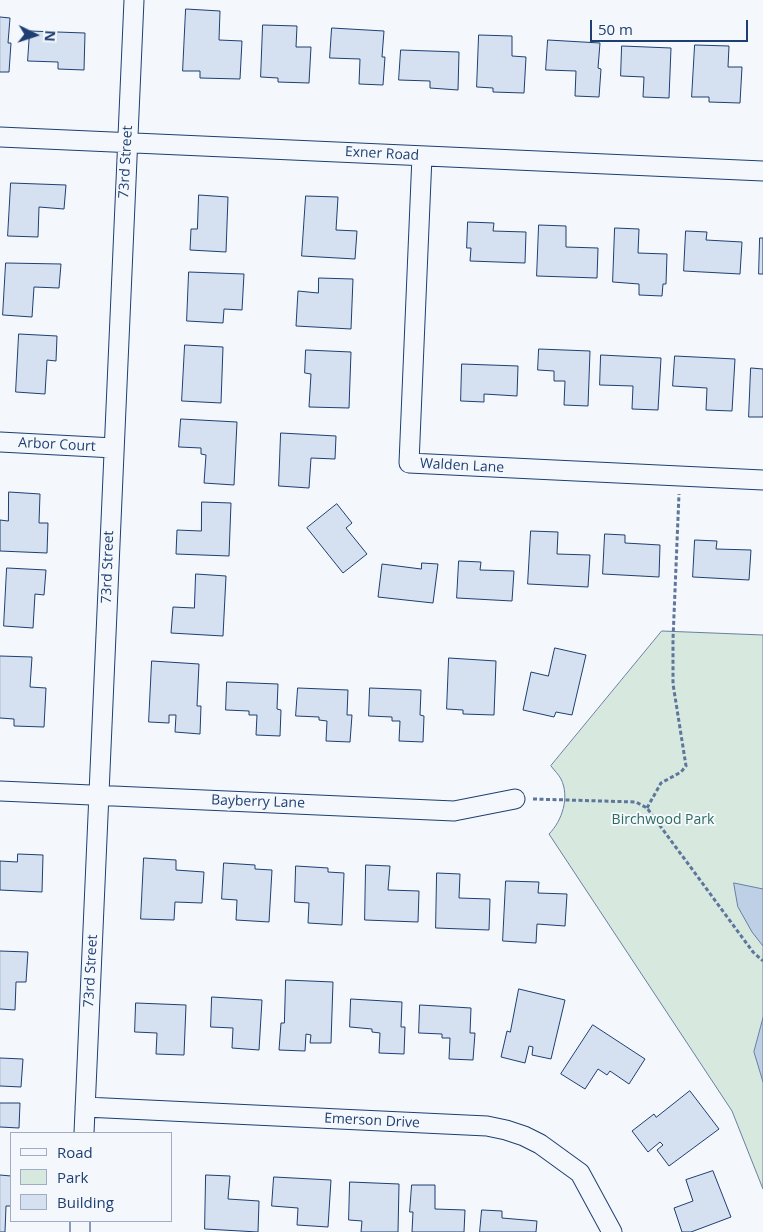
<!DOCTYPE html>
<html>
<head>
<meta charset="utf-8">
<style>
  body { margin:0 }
  #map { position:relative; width:763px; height:1232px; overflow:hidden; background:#f4f7fb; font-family:"Open Sans",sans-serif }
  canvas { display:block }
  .legend { position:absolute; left:10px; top:1132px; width:162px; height:90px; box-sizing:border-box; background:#f4f7fb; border:1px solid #9eadc5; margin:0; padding:6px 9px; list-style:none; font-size:15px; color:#1d3f73 }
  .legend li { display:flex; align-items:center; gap:10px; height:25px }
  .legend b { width:25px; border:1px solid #9eadc5 }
  .north { position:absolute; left:10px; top:10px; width:50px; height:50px; -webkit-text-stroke:4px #f4f7fb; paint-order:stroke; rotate:94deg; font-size:14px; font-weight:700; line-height:20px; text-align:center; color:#1d3f73 }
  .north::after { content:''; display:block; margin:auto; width:18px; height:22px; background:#1d3f73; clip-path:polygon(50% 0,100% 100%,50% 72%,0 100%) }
  .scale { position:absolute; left:590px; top:20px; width:158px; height:22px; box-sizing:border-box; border:2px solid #1d3f73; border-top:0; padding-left:6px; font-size:15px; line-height:18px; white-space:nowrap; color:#1d3f73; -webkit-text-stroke:4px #f4f7fb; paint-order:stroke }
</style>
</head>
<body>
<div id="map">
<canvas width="763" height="1232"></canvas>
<ul class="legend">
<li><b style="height:6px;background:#f4f7fb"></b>Road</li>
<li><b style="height:14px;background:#d7e8df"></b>Park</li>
<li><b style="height:14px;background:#d5e0f0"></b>Building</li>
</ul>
<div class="north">N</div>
<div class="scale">50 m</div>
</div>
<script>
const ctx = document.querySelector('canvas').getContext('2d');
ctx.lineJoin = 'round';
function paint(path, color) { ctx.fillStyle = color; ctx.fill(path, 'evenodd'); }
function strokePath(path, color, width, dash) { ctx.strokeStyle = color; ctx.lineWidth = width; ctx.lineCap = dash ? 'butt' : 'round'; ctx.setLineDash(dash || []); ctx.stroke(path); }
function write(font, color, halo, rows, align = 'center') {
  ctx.font = font + ' "Open Sans",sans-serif'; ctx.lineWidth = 4; ctx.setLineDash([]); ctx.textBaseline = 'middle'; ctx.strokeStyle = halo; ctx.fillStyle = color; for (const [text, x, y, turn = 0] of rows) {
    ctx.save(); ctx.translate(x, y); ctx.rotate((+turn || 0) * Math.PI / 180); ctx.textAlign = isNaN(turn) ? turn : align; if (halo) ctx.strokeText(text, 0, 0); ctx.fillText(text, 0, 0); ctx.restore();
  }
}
const green = new Path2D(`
  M662,631L763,635V1189L732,1111L549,834C562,821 570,797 561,779C559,775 554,770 551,766Z`);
paint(green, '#d7e8df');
strokePath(green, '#687fa3', 1);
const water = new Path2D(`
  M734,883L763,889V946L752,932L738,907Z
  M763,1018V1082L754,1052Z`);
paint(water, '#bed0e5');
strokePath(water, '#687fa3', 1);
const building = new Path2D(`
  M186,9L220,11L219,40L242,41L240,79L200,78V71H183Z
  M0,17L10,18L8,43H11L9,72H0Z
  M263,25L297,26L296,47H311L309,83L278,82V78L261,77Z
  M332,28L384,31L382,57H385L383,85L359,84L360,59L330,58Z
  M30,31L85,33L84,70L58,69V62L28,61Z
  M479,35L512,36V56L526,57L524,93L493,92V88L477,87Z
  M548,40L600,43L598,68L601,69L599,97L575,96L576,71L546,70Z
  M695,45L729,46L728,67H742L740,103L709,102V97H692Z
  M622,46L671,48L669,98L643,97L644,77L621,76Z
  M401,50L459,52L458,90L430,88V81L399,80Z
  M11,183L66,185L64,209L39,207L38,237L8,236Z
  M199,195L228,197L226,252L190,250L191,229H197Z
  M306,196L338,197L336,230L357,231L355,259L302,256Z
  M468,222L494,223L493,231L526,232L525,263L470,261L471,248H467Z
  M539,225L566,226V247L598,248L597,278L537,276Z
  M615,228L639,229L638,253L667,254L666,284H663L662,296L639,295V284L613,282Z
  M686,231L707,232L706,240L742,242L740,274L684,271Z
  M760,238H763V274H759Z
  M6,263L61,264L59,288L34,287L32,317L3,315Z
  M189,272L244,274L242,310L224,309L223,323L187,321Z
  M319,278L353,279L351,329L296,326L298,291L318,293Z
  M19,334L57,336L56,361L47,360L45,394L16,392Z
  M185,345L223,347L221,403L182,401Z
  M539,349L590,351L588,406L564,405L565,381H554V371L538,370Z
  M306,350L351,352L349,408L309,407L311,374L305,373Z
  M601,355L661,358L658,410L632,409L633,386L600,385Z
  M675,356L735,359L732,411L706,410L707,388L673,386Z
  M462,364L518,366L517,396L484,394V402L461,401Z
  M751,368L763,369V417H749Z
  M181,419L237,422L234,485L204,483L206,455L201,454V448L179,447Z
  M281,433L336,436L335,459L311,458L309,488L279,486Z
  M9,492L40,494L39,523H48L47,553L0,551V520L8,521Z
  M202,502L231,503L229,556L176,554L177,530L201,531Z
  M337,504L352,523L346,528L367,554L343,573L307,528Z
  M531,531L558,532L557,554L590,555L588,587L528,584Z
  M605,534L625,535V543L660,545L659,577L603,574Z
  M695,540L717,541L716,549L751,550L749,580L693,577Z
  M459,561L481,562L480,570L514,571L512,601L457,598Z
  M422,563L438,564L433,603L378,597L382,564L421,569Z
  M7,568L46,570L44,595L35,594L33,628L4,626Z
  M196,574L226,576L223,636L171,633L173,607L194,608Z
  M555,648L586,655L572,715L556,712L554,717L523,710L531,672L548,676Z
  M0,656L32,657L30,687L46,688L44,727L14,726V719L0,718Z
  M449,658L496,661L494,715L463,714V710L447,709Z
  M152,661L199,664L197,706H201L200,734L175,732L176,715H169V723L149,722Z
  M227,682L278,684L277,709L281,710L280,736L256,735L257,715H249V711L226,710Z
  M298,688L348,690L347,715H352L350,742L326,741L327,721L319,720V717L296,716Z
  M370,688L421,690L420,715L424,716L423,742L399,741L400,721H392V717L369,716Z
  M18,854L43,855L42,892L0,890V861L17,862Z
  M144,858L176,860V870L204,872L202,903L175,902L174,920L141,919Z
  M224,863L255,865V869L272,870L269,922L236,920L237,900L222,899Z
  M366,865L390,866L388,890L419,891L418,922L365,920Z
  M296,866L328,868V872L344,873L342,925L308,923L309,903L295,902Z
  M437,873L460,874L459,898L490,899L489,930L436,928Z
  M506,881L539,882L538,893L567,894L565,926L537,924L536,943L503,941Z
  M0,951L28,952L26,982H16L15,1010L0,1009Z
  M286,980L333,982L331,1043H310L311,1035L306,1034L305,1051L279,1050L281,1023H284Z
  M519,989L565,1000L551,1059L532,1055L533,1047L529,1046L525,1063L501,1057L507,1031L510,1032Z
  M212,997L262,1000L259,1050L232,1048L233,1028L211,1027Z
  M351,999L402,1002L401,1027H405L404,1054L379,1053L380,1033L372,1032V1029L350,1027Z
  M136,1003L186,1005L184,1055L156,1054L157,1033L135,1032Z
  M420,1005L471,1008L470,1033H475L473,1060L449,1059L450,1038H442V1034L419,1033Z
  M593,1025L645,1059L629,1084L610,1071L607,1075L598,1069L585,1089L561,1074Z
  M0,1058L23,1059L21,1087L0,1086Z
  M690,1091L719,1129L669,1166L657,1150L663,1145L660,1142L648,1152L632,1131L654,1114L656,1117Z
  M0,1103H20L19,1128L0,1127Z
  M713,1171L731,1217L691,1232H682L674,1208L693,1201L686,1180Z
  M0,1175L11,1176V1206H6L5,1232H0Z
  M206,1175L230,1176L228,1199L259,1201L258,1232L205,1229Z
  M274,1177L331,1180L328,1227L297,1225L298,1208L272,1206Z
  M350,1182L399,1184L398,1232H361L362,1221L349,1220Z
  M412,1185H435V1209L465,1210L464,1232H412L413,1212H410Z
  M482,1210L502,1211V1218L537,1221L536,1232H480Z`);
paint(building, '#d5e0f0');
strokePath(building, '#1d3f73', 1);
const street = new Path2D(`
  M0,137L763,171
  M422,156L409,463L763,480
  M0,442L114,448
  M0,791L454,811L515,799
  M85,1107L487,1126L506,1130L524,1136L540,1144L580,1173L612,1232
  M84,1133L134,0
  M80,1232V1221`);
strokePath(street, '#1d3f73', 21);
strokePath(new Path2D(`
  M533,799L636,802L647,808L753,952L763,961
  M647,808L661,783L681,772L686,766L673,684V639L679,494`), '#5e769c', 3, [4, 2.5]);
strokePath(street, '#f4f7fb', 19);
write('14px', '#1d3f73', '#f4f7fb', [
  ["Exner Road",382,154,3],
  ["73rd Street",126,162,-87],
  ["Arbor Court",57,445,3],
  ["Walden Lane",462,466,3],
  ["73rd Street",108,567,-88],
  ["Bayberry Lane",258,802,2],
  ["73rd Street",91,971,-87],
  ["Emerson Drive",372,1121,3]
]);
write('14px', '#2c6c60', '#f4f7fb', [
  ["Birchwood Park",663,820]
]);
</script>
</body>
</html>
